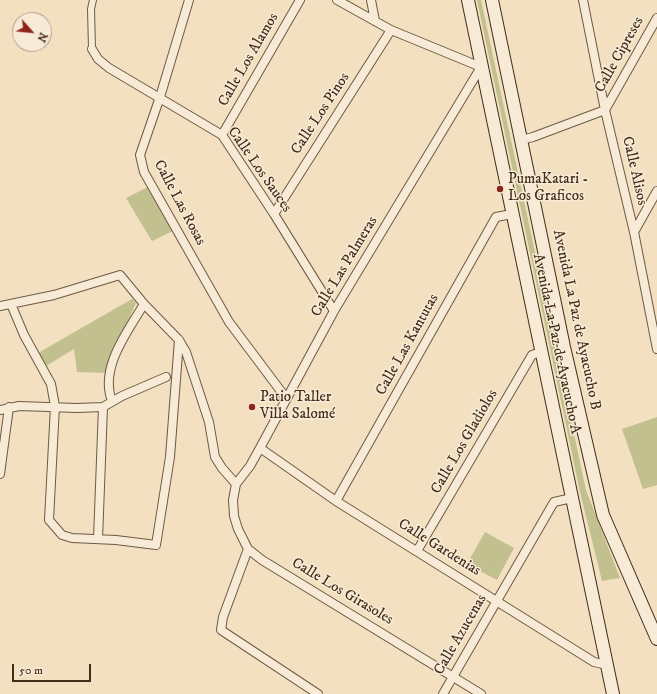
<!DOCTYPE html>
<html>
<head>
<meta charset="utf-8">
<style>
  body { margin:0 }
  #map { position:relative; width:657px; height:694px; overflow:hidden; background:#f2e0c1; font-family:"IM FELL DW Pica",serif }
  canvas { display:block }
  .north { position:absolute; left:12px; top:12px; width:40px; height:40px; box-sizing:border-box; background:#f7ebd7; border:1px solid #af9f8b; border-radius:50%; rotate:117deg; font-size:11px; font-weight:700; line-height:16px; text-align:center; color:#422c18 }
  .north::after { content:''; display:block; margin:auto; width:14px; height:18px; background:#8f2418; clip-path:polygon(50% 0,100% 100%,50% 72%,0 100%) }
  .scale { position:absolute; left:12px; top:664px; width:79px; height:18px; box-sizing:border-box; border:2px solid #422c18; border-top:0; padding-left:5px; font-size:12px; line-height:14px; white-space:nowrap; color:#422c18; -webkit-text-stroke:3px #f7ebd7; paint-order:stroke }
</style>
</head>
<body>
<div id="map">
<canvas width="657" height="694"></canvas>
<div class="north">N</div>
<div class="scale">50 m</div>
</div>
<script>
const ctx = document.querySelector('canvas').getContext('2d');
ctx.lineJoin = 'round';
function paint(path, color) { ctx.fillStyle = color; ctx.fill(path, 'evenodd'); }
function strokePath(path, color, width, dash) { ctx.strokeStyle = color; ctx.lineWidth = width; ctx.lineCap = dash ? 'butt' : 'round'; ctx.setLineDash(dash || []); ctx.stroke(path); }
function write(font, color, halo, rows, align = 'center') {
  ctx.font = font + ' "IM FELL DW Pica",serif'; ctx.lineWidth = 3; ctx.setLineDash([]); ctx.textBaseline = 'middle'; ctx.strokeStyle = halo; ctx.fillStyle = color; for (const [text, x, y, turn = 0] of rows) {
    ctx.save(); ctx.translate(x, y); ctx.rotate((+turn || 0) * Math.PI / 180); ctx.textAlign = isNaN(turn) ? turn : align; if (halo) ctx.strokeText(text, 0, 0); ctx.fillText(text, 0, 0); ctx.restore();
  }
}
paint(new Path2D(`
  M477,0H481L586,490L620,578L602,581L580,492Z
  M148,187L173,231L152,241L126,198Z
  M132,299L136,303L121,336L107,373L77,372L74,349L46,366L38,353Z
  M657,417V485L643,489L622,429Z
  M485,532L514,548L497,580L467,564Z`), '#c2c08e');
const pedestrian = new Path2D(`
  M92,49L91,9L93,0`);
const minor = new Path2D(`
  M189,0L160,97L140,155L144,172L229,322L286,398
  M337,0L391,30L481,67L334,311L260,448L250,466L236,484L233,500L234,516L238,529L248,549L262,560L481,694
  M371,0L375,21
  M583,0L605,110L634,232L657,349
  M92,49L98,59L109,68L222,135L274,214L334,311
  M222,135L300,0
  M521,140L533,137L605,110L657,18
  M274,214L391,30
  M634,232L657,191
  M11,304L24,335L51,384L55,406L49,520L62,535L72,538L116,540L156,545L170,457L179,340
  M0,306L54,295L120,275L144,304L179,340L186,352L209,422L215,457L222,468L236,484
  M112,401C99,368 128,331 144,304
  M0,410L19,406L77,408L103,407L122,396L166,377
  M260,448L336,501L594,662L607,665
  M0,474L9,407
  M336,501L496,217L512,214
  M98,539L103,407
  M248,549L223,617L221,630L318,694
  M417,551L532,355L541,352
  M443,694L554,502L572,498`);
const secondary = new Path2D(`
  M468,0L613,694
  M492,0L564,347L603,515L657,639`);
strokePath(pedestrian, '#6e5942', 8);
strokePath(minor, '#6e5942', 10);
strokePath(secondary, '#422c18', 14);
strokePath(pedestrian, '#f7ebd7', 6);
strokePath(minor, '#f7ebd7', 8);
strokePath(secondary, '#f7ebd7', 12);
for (const [x, y, r, color] of [
  [500,189,4,"#8f2418"],
  [252,407,4,"#8f2418"]
]) { const dot = new Path2D(); dot.arc(x, y, r, 0, 2 * Math.PI); ctx.fillStyle = color; ctx.fill(dot); strokePath(dot, '#f7ebd7', 1.5); }
write('15px', '#422c18', '#f7ebd7', [
  ["Calle Cipreses",620,55,-61],
  ["Calle Los Alamos",249,60,-60],
  ["Calle Los Pinos",321,114,-57],
  ["Calle Los Sauces",259,170,55],
  ["Calle Alisos",634,171,77],
  ["Calle Las Rosas",179,203,62],
  ["Calle Las Palmeras",345,267,-59],
  ["Avenida La Paz de Ayacucho B",576,320,78],
  ["Avenida La Paz de Ayacucho A",556,344,78],
  ["Calle Las Kantutas",408,345,-61],
  ["Calle Los Gladiolos",465,442,-60],
  ["Calle Gardenias",439,548,32],
  ["Calle Los Girasoles",342,592,31],
  ["Calle Azucenas",461,635,-60]
]);
write('15px', '#422c18', '#f7ebd7', [
  ["PumaKatari -",508,180],
  ["Los Graficos",508,197],
  ["Patio Taller",260,398],
  ["Villa Salomé",260,415]
], 'left');
</script>
</body>
</html>
